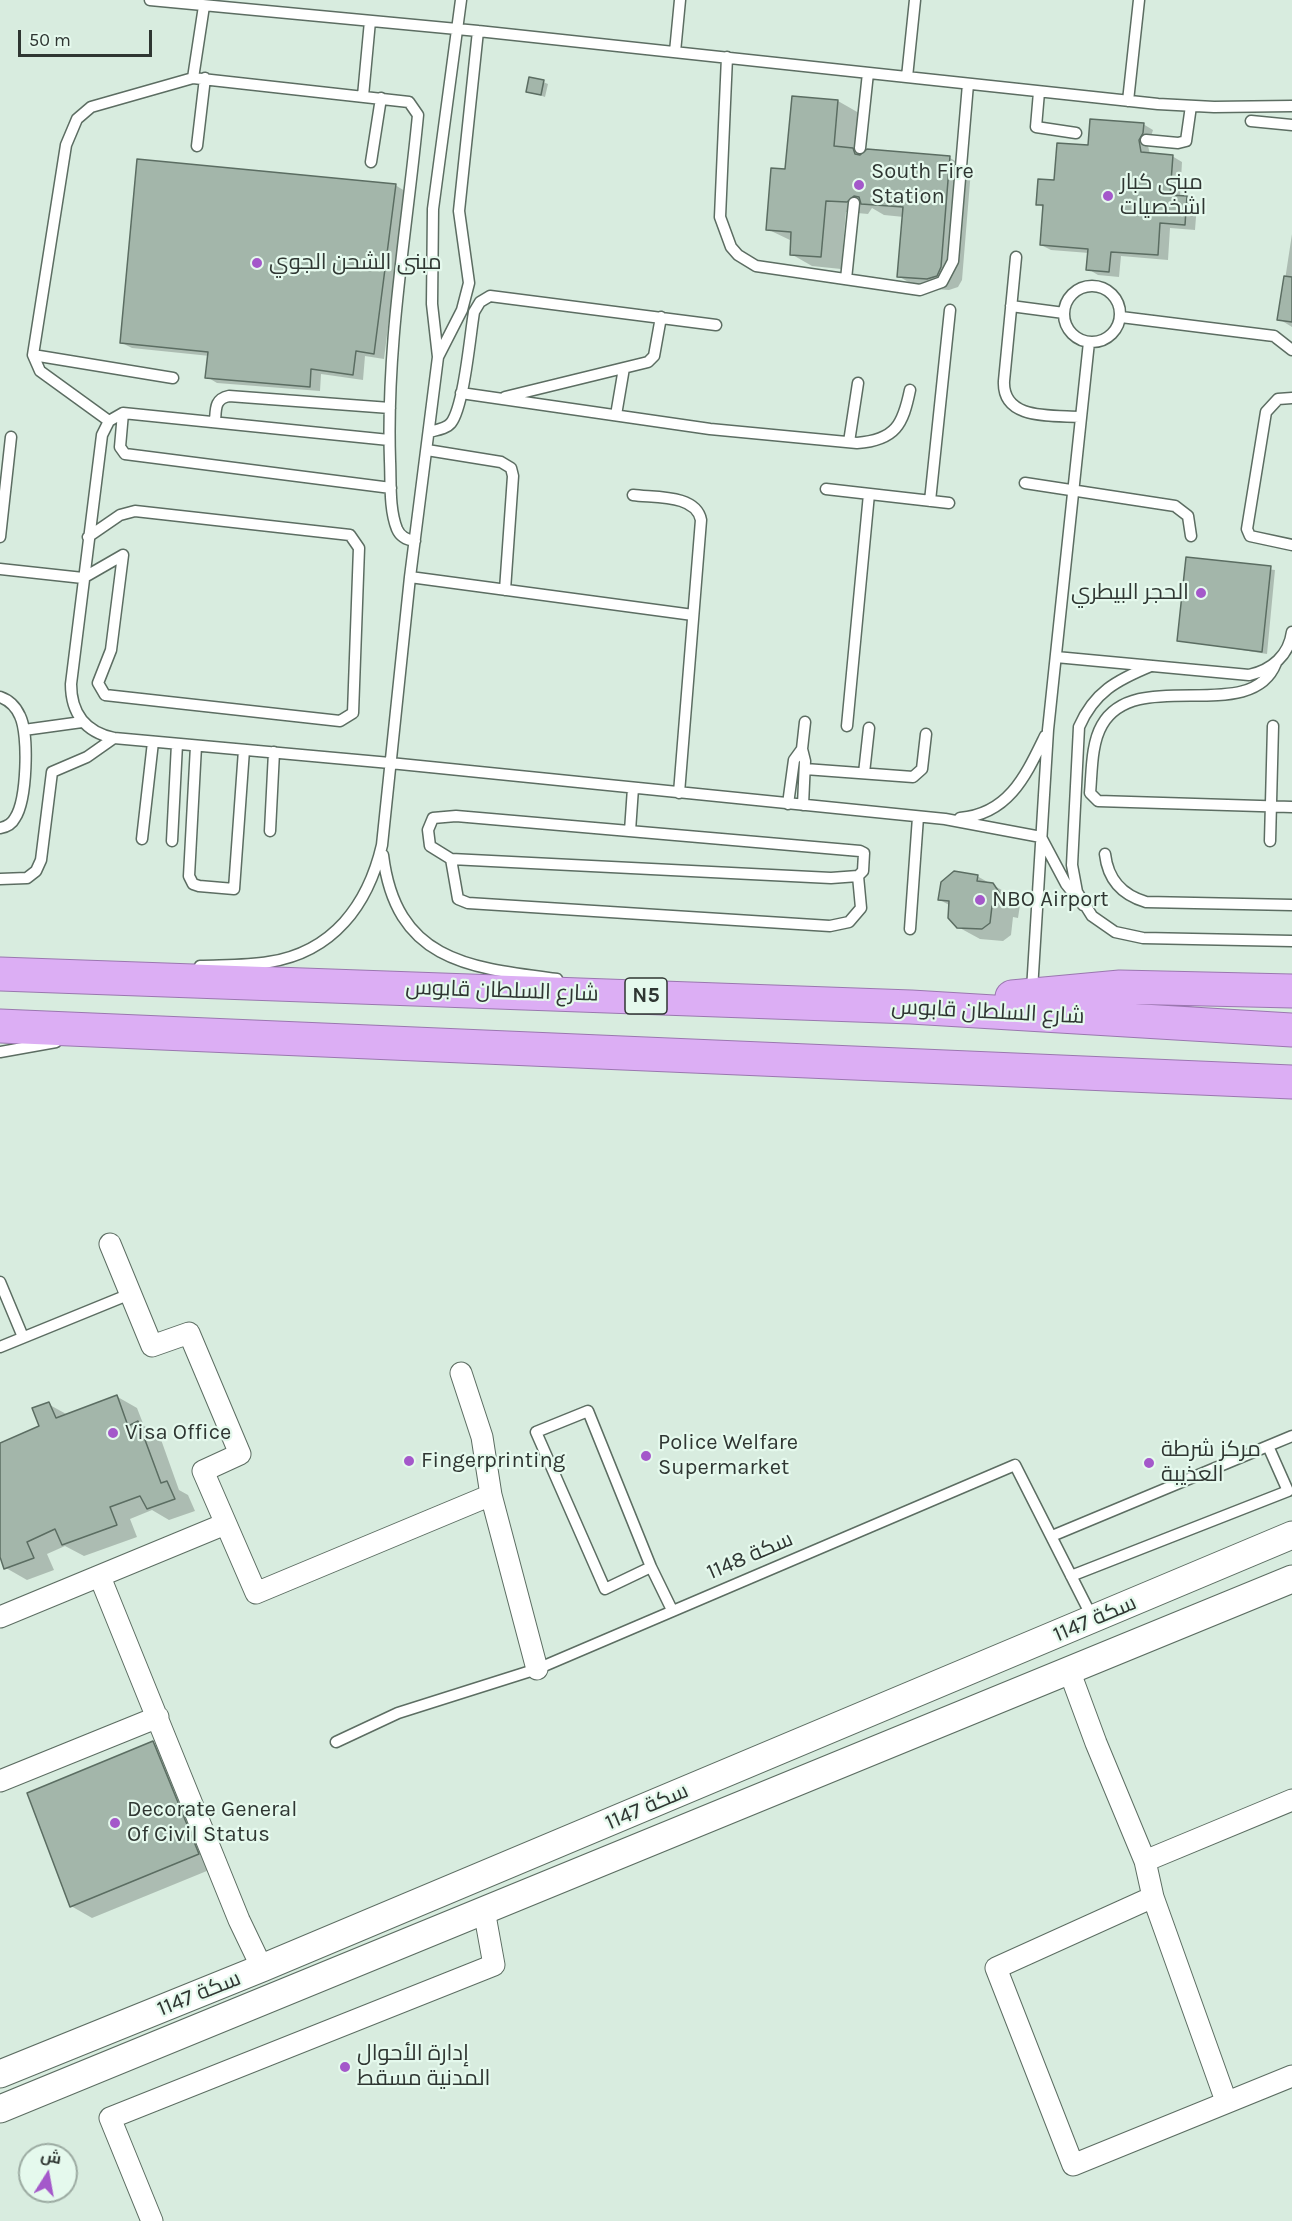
<!DOCTYPE html>
<html>
<head>
<meta charset="utf-8">
<style>
  body { margin:0 }
  #map { position:relative; width:1292px; height:2221px; overflow:hidden; background:#d8ecdf; font-family:Karla,Cairo,sans-serif }
  canvas { display:block }
  .north { position:absolute; left:18px; top:2143px; width:60px; height:60px; box-sizing:border-box; background:#e5f9ed; border:2px solid #9caba2; border-radius:50%; rotate:11deg; font-size:16px; font-weight:700; line-height:24px; text-align:center; color:#2f3632 }
  .north::after { content:''; display:block; margin:auto; width:21px; height:27px; background:#a458ca; clip-path:polygon(50% 0,100% 100%,50% 72%,0 100%) }
  .scale { position:absolute; left:18px; top:30px; width:134px; height:27px; box-sizing:border-box; border:3px solid #2f3632; border-top:0; padding-left:8px; font-size:18px; line-height:21px; white-space:nowrap; color:#2f3632; -webkit-text-stroke:4px #e5f9ed; paint-order:stroke }
</style>
</head>
<body>
<div id="map">
<canvas width="1292" height="2221"></canvas>
<div class="north">ش</div>
<div class="scale">50 m</div>
</div>
<script>
const ctx = document.querySelector('canvas').getContext('2d');
ctx.lineJoin = 'round';
function paint(path, color) { ctx.fillStyle = color; ctx.fill(path, 'evenodd'); }
function strokePath(path, color, width, dash) { ctx.strokeStyle = color; ctx.lineWidth = width; ctx.lineCap = dash ? 'butt' : 'round'; ctx.setLineDash(dash || []); ctx.stroke(path); }
function write(font, color, halo, rows, align = 'center') {
  ctx.font = font + ' Karla,Cairo,sans-serif'; ctx.lineWidth = 4.5; ctx.setLineDash([]); ctx.textBaseline = 'middle'; ctx.strokeStyle = halo; ctx.fillStyle = color; for (const [text, x, y, turn = 0] of rows) {
    ctx.save(); ctx.translate(x, y); ctx.rotate((+turn || 0) * Math.PI / 180); ctx.textAlign = isNaN(turn) ? turn : align; if (halo) ctx.strokeText(text, 0, 0); ctx.fillText(text, 0, 0); ctx.restore();
  }
}
paint(new Path2D(`
  M543,82L548,84L545,97L528,91Z
  M838,101L859,113L856,151L862,155L868,151L950,158L971,170L962,280L958,287L949,290L919,288L898,276L904,217L884,215L872,208L868,214L846,212L841,269L812,266L791,254L792,241L767,229L787,171Z
  M1143,124L1153,130L1148,146L1150,154L1172,156L1182,162L1180,197L1197,204L1195,230L1170,228L1168,260L1121,256L1119,277L1098,275L1088,269L1089,253L1051,250L1041,245L1044,208L1038,204L1055,182L1089,147Z
  M395,185L405,191L384,359L365,356L363,380L321,374L320,391L217,383L207,377L210,356L132,348L122,343Z
  M1292,234V327L1279,319Z
  M1188,559L1275,570L1267,654L1179,640Z
  M977,876L1014,897L1020,905L1018,918L1013,917L1011,935L1003,941L980,939L958,927L951,906L940,900Z
  M116,1396L137,1408L144,1426L159,1434L179,1490L188,1495L195,1511L169,1520L152,1510L130,1519L137,1537L84,1556L65,1546L47,1554L54,1570L27,1580L6,1568L0,1553V1444L41,1426L48,1404L68,1415Z
  M153,1743L174,1755L219,1866L92,1918L71,1906Z`), '#0003');
const building = new Path2D(`
  M529,77L544,80L541,95L526,92Z
  M792,96L838,100L834,146L853,148L855,154L860,155L867,149L950,156L941,267L937,276L927,279L897,277L903,207L861,204L859,197L854,196L847,202L826,201L821,257L790,255L791,232L766,230L771,168L785,169Z
  M1090,119L1144,123L1143,133L1139,140L1141,152L1173,155L1170,195L1187,196L1185,225L1160,223L1158,255L1111,252L1109,272L1086,270L1088,249L1040,245L1043,205H1036L1038,179L1054,180L1057,143L1088,145Z
  M137,159L396,184L374,354L356,351L353,375L311,369L310,387L205,378L208,352L120,343Z
  M1284,276L1292,277V322L1277,320Z
  M1186,557L1271,566L1262,652L1177,641Z
  M954,871L978,875L977,881L993,883L999,892L997,907L992,906L990,923L982,929L957,928L948,918L949,901L938,900L941,882Z
  M117,1395L128,1426L138,1421L161,1483L167,1481L175,1499L147,1509L140,1496L110,1507L117,1525L62,1545L55,1529L27,1542L34,1558L4,1569L0,1557V1443L39,1426L32,1408L49,1402L56,1418Z
  M153,1741L199,1854L70,1907L27,1793Z`);
paint(building, '#a3b6aa');
strokePath(building, '#5b6d62', 1.5);
const service = new Path2D(`
  M150,0L478,31L1158,104L1214,107L1292,106
  M675,52L680,0
  M727,57L720,217L731,247L738,255L756,266L920,290L942,282L953,261L968,84
  M907,77L915,0
  M193,78L204,6
  M1039,92L1036,127L1076,133
  M363,96L370,21
  M1128,101L1139,0
  M1251,121L1292,125
  M1146,140L1178,143L1186,141L1191,106
  M197,146L205,78
  M860,148L868,73
  M371,162L381,98
  M1016,257L1004,381C1002,421 1053,415 1081,417
  M846,279L854,203
  M1064 314a28 28 0 1 1 56 0a28 28 0 1 1-56 0Z
  M1011,306L1064,313
  M1121,317L1274,336L1292,350
  M33,355L173,378
  M438,357L462,310L469,283L459,211L478,31
  M461,393L710,429L857,443C896,440 903,424 910,390
  M505,397L648,362L654,356L661,317
  M1292,398L1278,399L1266,412L1247,529L1250,536L1292,545
  M123,413L120,447L125,454L391,488
  M616,415L624,368
  M109,421L40,371L33,355L66,145L77,119L91,107L193,78L409,102L418,115C407,230 386,344 390,461C391,482 389,509 397,529C400,536 407,540 415,541
  M215,422C216,410 214,399 229,396L390,408
  M429,432C436,430 446,429 451,423C464,406 470,336 474,312L480,302L490,296L716,325
  M389,440L123,413L109,421L102,435L71,684C71,713 85,732 114,738L390,763L945,819L1041,837L1066,884L1083,905
  M849,442L858,383
  M427,450L501,462L511,468L513,476L505,590
  M1025,483L1175,506L1188,516L1191,536
  M826,489L949,503
  M633,495C654,498 696,494 701,520L679,793
  M930,501L950,310
  M0,537L11,437
  M88,537L120,515L135,511L350,535L359,548L353,713L340,721L105,695L98,683L111,650L123,555
  M0,569L83,578L123,555
  M410,577L693,615
  M1056,657L1249,675C1272,670 1289,655 1292,632
  M1276,663C1251,727 1136,665 1102,725C1091,744 1092,772 1090,793L1098,801L1292,807
  M1151,666C1117,680 1094,692 1079,727L1072,865L1077,892L1092,916L1115,932L1143,938L1292,941
  M0,697C9,700 16,707 20,716C29,735 27,800 15,818C12,824 6,827 0,828
  M847,726L869,494
  M24,730L82,722
  M196,746L189,876L193,884L199,886L234,889L244,750
  M805,769L913,777L922,769L926,734
  M864,773L869,728
  M788,804L794,760L802,749
  M803,805L805,761L802,749L805,722
  M456,816L860,851L864,853L863,871L858,876L831,878L451,859L430,846L428,830L433,818Z
  M960,818C1009,814 1026,775 1045,736
  M270,831L274,752
  M630,831L633,788
  M142,839L153,742
  M172,841L177,744
  M1270,841L1273,726
  M1105,854C1108,880 1122,895 1146,902L1292,905
  M383,855C396,961 469,968 557,979
  M451,859L458,899L468,903L830,926L849,922L861,908L858,876
  M0,879L27,878L36,871L41,860L52,772L87,757L114,738
  M910,929L918,817
  M200,966C222,965 246,966 269,962C333,952 368,905 382,845L410,577L438,357L432,304L433,209L461,0
  M1032,990L1048,730L1089,342
  M0,1052L56,1042
  M0,1282L23,1337
  M0,1347L130,1294
  M1268,1446L1292,1436
  M1052,1536L1268,1446L1288,1491L1071,1576
  M651,1567L605,1589L536,1432L588,1411L651,1567L672,1610
  M336,1742L398,1713L537,1669L1015,1465L1092,1617`);
const minor = new Path2D(`
  M110,1244L152,1346L189,1333L240,1454L203,1471L256,1593L491,1495
  M461,1373L482,1437L491,1495L537,1669
  M100,1577L239,1920L262,1968
  M0,1617L225,1524
  M1069,1670L1096,1743L1145,1861L1153,1897L1226,2101
  M0,1781L158,1717
  M1145,1861L1292,1800
  M1153,1897L996,1968L1073,2165L1292,2076
  M152,2221L110,2118L494,1965L484,1910`);
const tertiary = new Path2D(`
  M0,2074L262,1968L1292,1535
  M0,2109L1292,1579`);
const trunk = new Path2D(`
  M0,974L911,1007L1292,1030
  M1012,997L1120,987L1292,991
  M0,1026L1292,1082`);
strokePath(service, '#5c6d62', 13);
strokePath(minor, '#5c6d62', 23);
strokePath(tertiary, '#5c6d62', 29);
strokePath(trunk, '#9a77af', 35);
strokePath(service, '#fff', 10);
strokePath(minor, '#fff', 21);
strokePath(tertiary, '#fff', 27);
strokePath(trunk, '#dcaef4', 33);
for (const [x, y, r, color] of [
  [859,185,6,"#a458ca"],
  [1108,196,6,"#a458ca"],
  [257,263,6,"#a458ca"],
  [1201,593,6,"#a458ca"],
  [980,900,6,"#a458ca"],
  [113,1433,6,"#a458ca"],
  [646,1456,6,"#a458ca"],
  [409,1461,6,"#a458ca"],
  [1149,1463,6,"#a458ca"],
  [115,1823,6,"#a458ca"],
  [345,2067,6,"#a458ca"]
]) { const dot = new Path2D(); dot.arc(x, y, r, 0, 2 * Math.PI); ctx.fillStyle = color; ctx.fill(dot); strokePath(dot, '#e5f9ed', 2); }
for (const [x, y, w] of [
  [646,996,42]
]) { const box = new Path2D(); box.roundRect(x - w / 2, y - 18, w, 36, 4.5); ctx.fillStyle = '#e5f9ed'; ctx.fill(box); strokePath(box, '#2f3632', 1.5); }
write('bold 21px', '#2f3632', null, [
  ["N5",646,996]
]);
write('22px', '#2f3632', '#e5f9ed', [
  ["South Fire",871,172],
  ["Station",871,197],
  ["مبنى كبار",1120,183],
  ["اشخصيات",1120,208],
  ["مبنى الشحن الجوي",269,263],
  ["الحجر البيطري",1189,593,"right"],
  ["NBO Airport",992,900],
  ["Visa Office",125,1433],
  ["Police Welfare",658,1443],
  ["Supermarket",658,1468],
  ["مركز شرطة",1161,1450],
  ["العذيبة",1161,1475],
  ["Fingerprinting",421,1461],
  ["Decorate General",127,1810],
  ["Of Civil Status",127,1835],
  ["إدارة الأحوال",357,2054],
  ["المدنية مسقط",357,2079]
], 'left');
write('22px', '#2f3632', '#e5f9ed', [
  ["شارع السلطان قابوس",502,991,2],
  ["شارع السلطان قابوس",988,1012,3],
  ["سكة 1148",750,1556,-23],
  ["سكة 1147",1095,1619,-23],
  ["سكة 1147",647,1807,-23],
  ["سكة 1147",199,1994,-22]
]);
</script>
</body>
</html>
